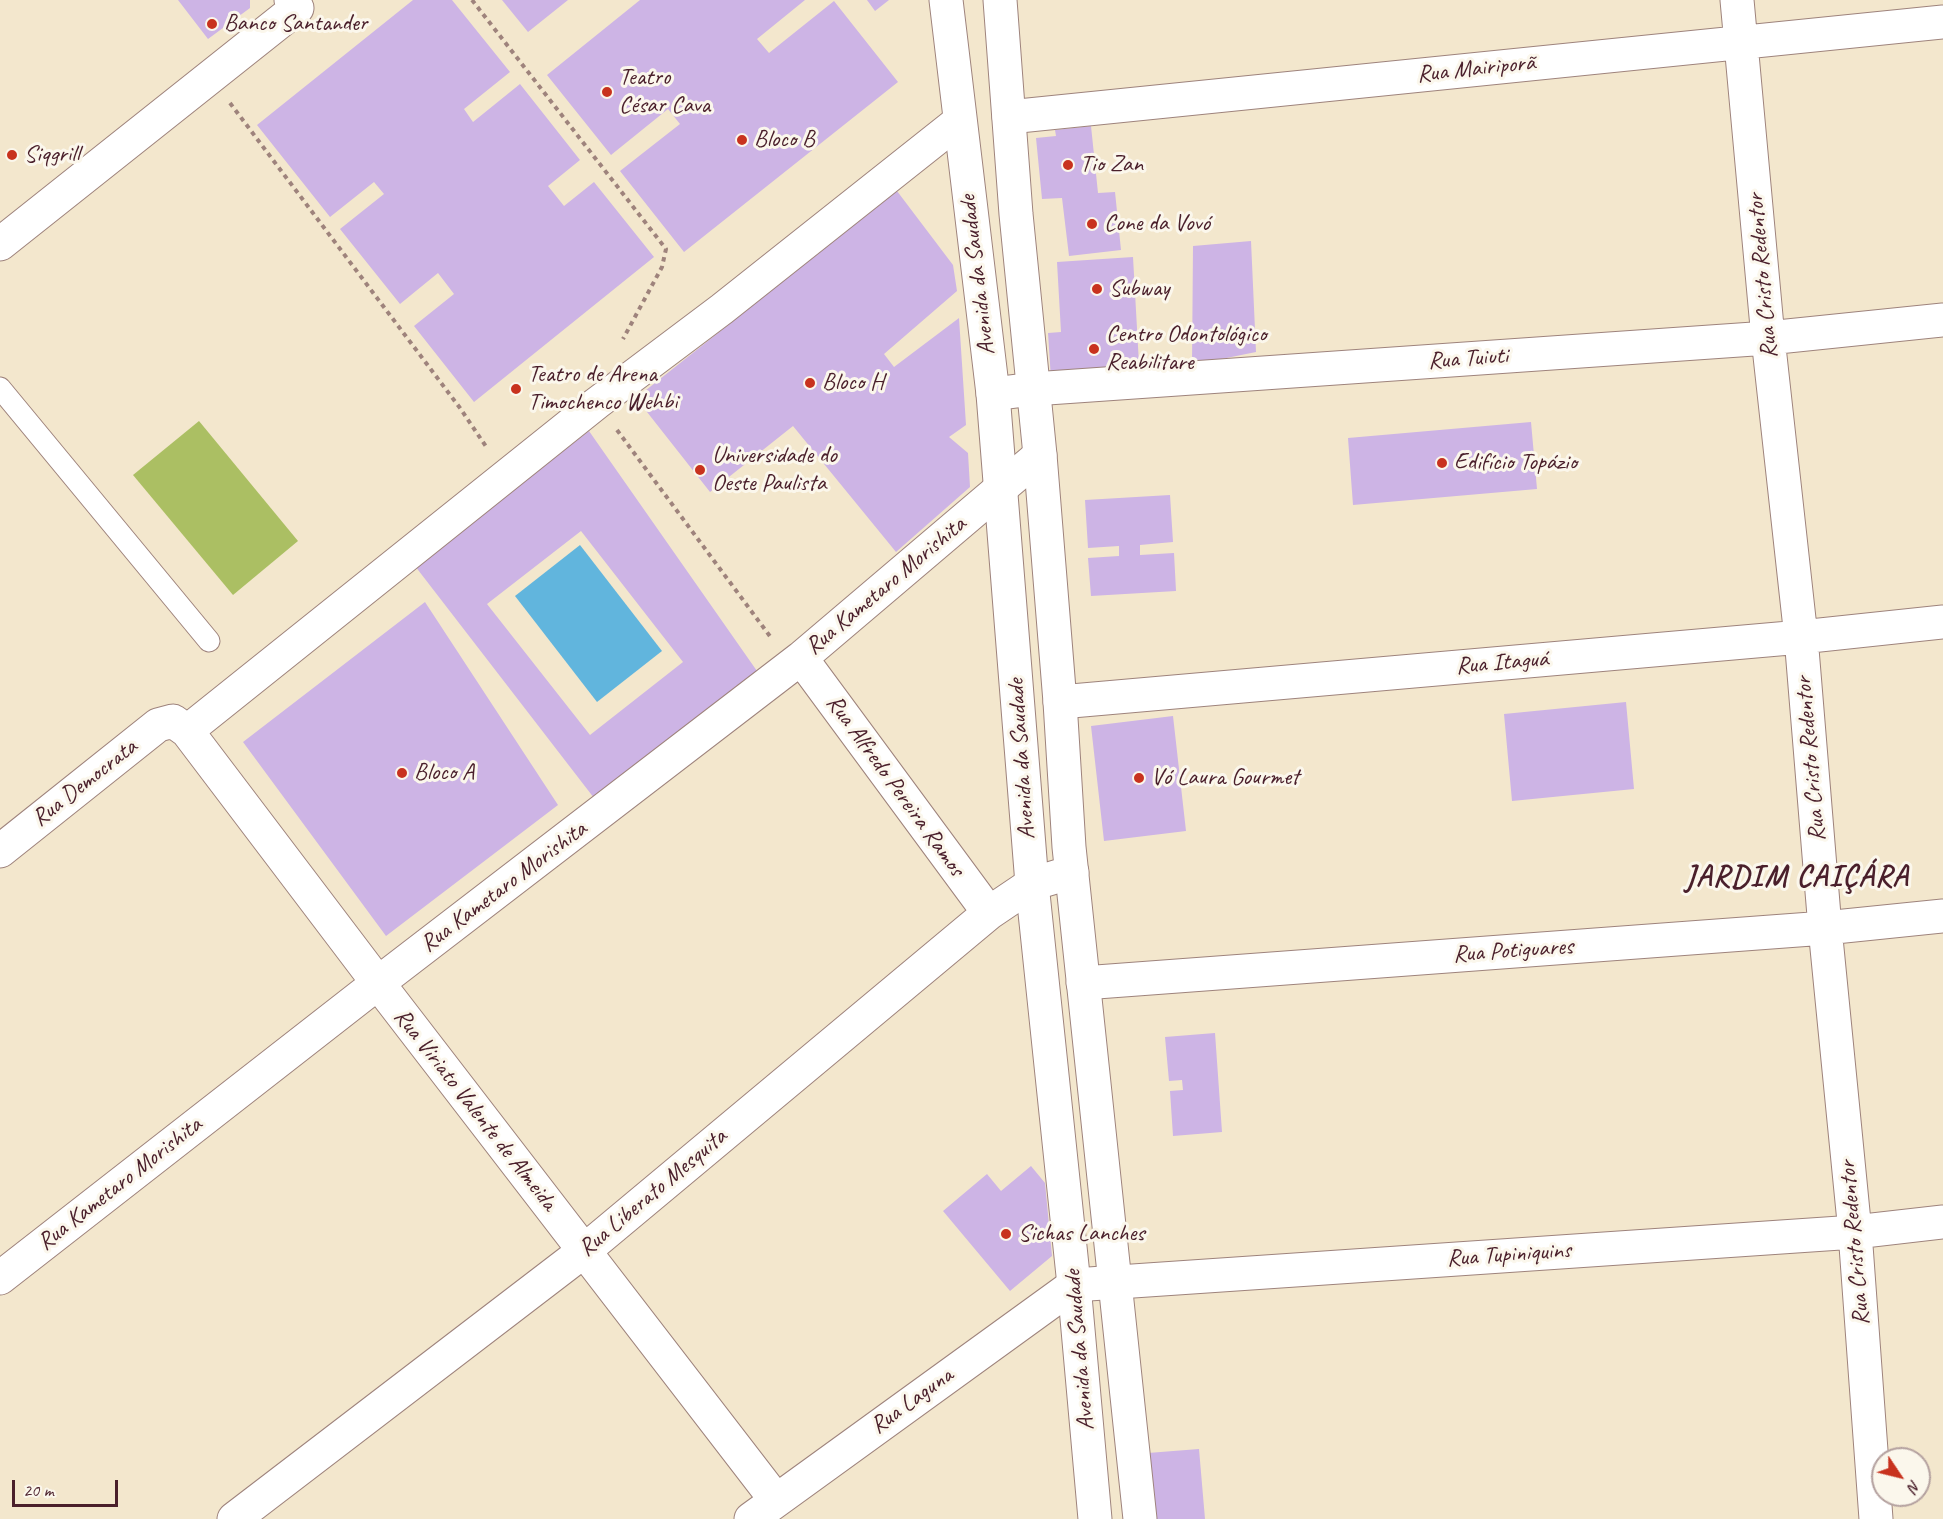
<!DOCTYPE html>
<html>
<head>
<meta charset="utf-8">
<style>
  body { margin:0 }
  #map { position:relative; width:1943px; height:1519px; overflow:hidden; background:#f3e7cd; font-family:Caveat,sans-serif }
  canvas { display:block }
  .north { position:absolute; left:1871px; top:1447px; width:60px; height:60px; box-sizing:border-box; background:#fbf7ec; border:2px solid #b4a19f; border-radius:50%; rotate:125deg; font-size:16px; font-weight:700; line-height:24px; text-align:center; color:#4a1f2b }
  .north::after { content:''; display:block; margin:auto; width:21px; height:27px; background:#c8321e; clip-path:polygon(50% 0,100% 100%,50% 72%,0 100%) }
  .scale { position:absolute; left:12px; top:1480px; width:106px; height:27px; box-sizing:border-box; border:3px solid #4a1f2b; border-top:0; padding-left:8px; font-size:18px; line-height:21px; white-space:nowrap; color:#4a1f2b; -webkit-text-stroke:4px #fbf7ec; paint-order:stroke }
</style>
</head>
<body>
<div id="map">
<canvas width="1943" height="1519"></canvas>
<div class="north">N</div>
<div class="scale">20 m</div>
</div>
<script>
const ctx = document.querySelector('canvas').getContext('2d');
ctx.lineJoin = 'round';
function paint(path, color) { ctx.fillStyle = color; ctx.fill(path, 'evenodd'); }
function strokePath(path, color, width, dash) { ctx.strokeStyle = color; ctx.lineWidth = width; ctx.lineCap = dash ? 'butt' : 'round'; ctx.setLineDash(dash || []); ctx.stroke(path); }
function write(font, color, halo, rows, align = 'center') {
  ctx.font = font + ' Caveat,sans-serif'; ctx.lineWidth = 6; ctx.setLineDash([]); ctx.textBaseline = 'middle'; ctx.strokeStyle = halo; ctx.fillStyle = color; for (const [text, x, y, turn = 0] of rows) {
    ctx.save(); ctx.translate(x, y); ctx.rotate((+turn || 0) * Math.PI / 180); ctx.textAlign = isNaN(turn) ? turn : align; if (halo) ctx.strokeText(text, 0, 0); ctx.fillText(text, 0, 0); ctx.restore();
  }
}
paint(new Path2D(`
  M199,421L298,541L233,595L133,475Z`), '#abbf63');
paint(new Path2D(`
  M580,545L662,651L597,702L515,596Z`), '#61b5dd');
paint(new Path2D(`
  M178,0H250V8L208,39Z
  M413,0H452L510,72L464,109L473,122L520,84L580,160L548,186L564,206L594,182L654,257L474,402L414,326L454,294L438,273L400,304L340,229L384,194L374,182L330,217L257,125Z
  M502,0H568L528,32Z
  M640,0H805L757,39L769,53L834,1L898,82L684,252L620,171L680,124L668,109L611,155L547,75Z
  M867,0H889L875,11Z
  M1091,126L1098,193L1115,192L1121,250L1069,256L1062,198L1042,199L1036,138L1056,136L1055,130Z
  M897,191L953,265L957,291L884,354L894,367L959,318L966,425L949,437L968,453L970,487L896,552L793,426L710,492L636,398Z
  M1251,241L1256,352L1192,365L1193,246Z
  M1133,257L1139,364L1128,369L1051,379L1048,333L1061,332L1057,262Z
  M1531,422L1537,489L1353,505L1348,438Z
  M589,431L757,671L594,798L415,566ZM581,531L683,662L590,735L487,604Z
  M1170,495L1173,542L1140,545V555L1174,553L1176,591L1091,596L1088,558L1119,556V546L1088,548L1085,500Z
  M425,602L558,805L386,936L243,742Z
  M1626,702L1634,789L1512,801L1504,714Z
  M1173,716L1186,831L1104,841L1091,726Z
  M1215,1033L1222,1132L1173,1136L1170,1091L1183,1090L1182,1080L1169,1081L1165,1037Z
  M1031,1166L1045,1183L1052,1256L1010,1291L943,1211L987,1174L1001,1191Z
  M1199,1449L1205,1519H1154L1148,1453Z`), '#cdb4e5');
const service = new Path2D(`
  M0,388L209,641`);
const pedestrian = new Path2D(`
  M187,731L597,403L722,309L959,121`);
const minor = new Path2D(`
  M1737,0L1768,338L1801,637L1825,928L1855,1232L1876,1519
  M1009,117L1943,22
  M993,394L1033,389L1768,338L1943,320
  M801,658L989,913
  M1060,702L1801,637L1943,622
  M0,851L158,725L173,721L187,731L378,983L776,1500
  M1083,983L1825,928L1943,916
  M0,1278L378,983L801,658L1040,455
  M234,1519L584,1251L989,913L1032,884L1072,872
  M751,1519L1074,1285L1855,1232L1943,1222`);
const tertiary = new Path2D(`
  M946,0L993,394L1032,884L1074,1285L1095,1519
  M1000,0L1016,214L1040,455L1060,702L1069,847L1140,1519
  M0,244L297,8L291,0`);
strokePath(service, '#9e837c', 23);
strokePath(pedestrian, '#9e837c', 34);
strokePath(minor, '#9e837c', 35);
strokePath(tertiary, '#9e837c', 35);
strokePath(new Path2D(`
  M472,0L666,249L662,267L623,339
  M230,103L460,408L487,448
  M617,430L772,639`), '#9e837c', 4, [4.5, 4.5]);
strokePath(service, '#fff', 21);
strokePath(pedestrian, '#fff', 32);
strokePath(minor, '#fff', 33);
strokePath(tertiary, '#fff', 33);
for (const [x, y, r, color] of [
  [212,24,6,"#c8321e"],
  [607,92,6,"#c8321e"],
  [742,140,6,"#c8321e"],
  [12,155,6,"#c8321e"],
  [1068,165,6,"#c8321e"],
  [1092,224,6,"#c8321e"],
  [1097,289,6,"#c8321e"],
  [1094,349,6,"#c8321e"],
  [810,383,6,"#c8321e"],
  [516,389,6,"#c8321e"],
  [1442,463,6,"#c8321e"],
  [700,470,6,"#c8321e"],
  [402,773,6,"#c8321e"],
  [1139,778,6,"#c8321e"],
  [1006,1234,6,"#c8321e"]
]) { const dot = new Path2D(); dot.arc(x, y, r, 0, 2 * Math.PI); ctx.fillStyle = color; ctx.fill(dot); strokePath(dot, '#fbf7ec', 2); }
write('24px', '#4a1f2b', '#fbf7ec', [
  ["Banco Santander",224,24],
  ["Teatro",619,78],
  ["César Cava",619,106],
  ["Bloco B",754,140],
  ["Siqgrill",24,155],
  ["Tio Zan",1080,165],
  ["Cone da Vovó",1104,224],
  ["Subway",1109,289],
  ["Centro Odontológico",1106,335],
  ["Reabilitare",1106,363],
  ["Teatro de Arena",528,375],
  ["Timochenco Wehbi",528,403],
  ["Bloco H",822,383],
  ["Universidade do",712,456],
  ["Oeste Paulista",712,484],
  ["Edifício Topázio",1454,463],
  ["Bloco A",414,773],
  ["Vó Laura Gourmet",1151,778],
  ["Sichas Lanches",1018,1234]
], 'left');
write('24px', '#4a1f2b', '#fbf7ec', [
  ["Rua Mairiporã",1476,69,-6],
  ["Avenida da Saudade",978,275,-97],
  ["Rua Cristo Redentor",1763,276,-95],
  ["Rua Tuiuti",1468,359,-4],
  ["Rua Kametaro Morishita",886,586,-40],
  ["Rua Itaguá",1502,663,-5],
  ["Avenida da Saudade",1022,759,-94],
  ["Rua Cristo Redentor",1811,759,-95],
  ["Rua Democrata",85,783,-38],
  ["Rua Alfredo Pereira Ramos",895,786,54],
  ["Rua Kametaro Morishita",504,887,-37],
  ["Rua Potiguares",1513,951,-4],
  ["Rua Viriato Valente de Almeida",475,1110,52],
  ["Rua Kametaro Morishita",120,1184,-38],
  ["Rua Liberato Mesquita",653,1193,-40],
  ["Rua Cristo Redentor",1855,1243,-95],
  ["Rua Tupiniquins",1509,1255,-4],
  ["Avenida da Saudade",1080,1350,-95],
  ["Rua Laguna",912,1401,-36]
]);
ctx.letterSpacing = '1.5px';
write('bold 30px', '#4a1f2b', '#fbf7ec', [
  ["JARDIM CAIÇÁRA",1797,878]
]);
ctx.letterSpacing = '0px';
</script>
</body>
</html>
